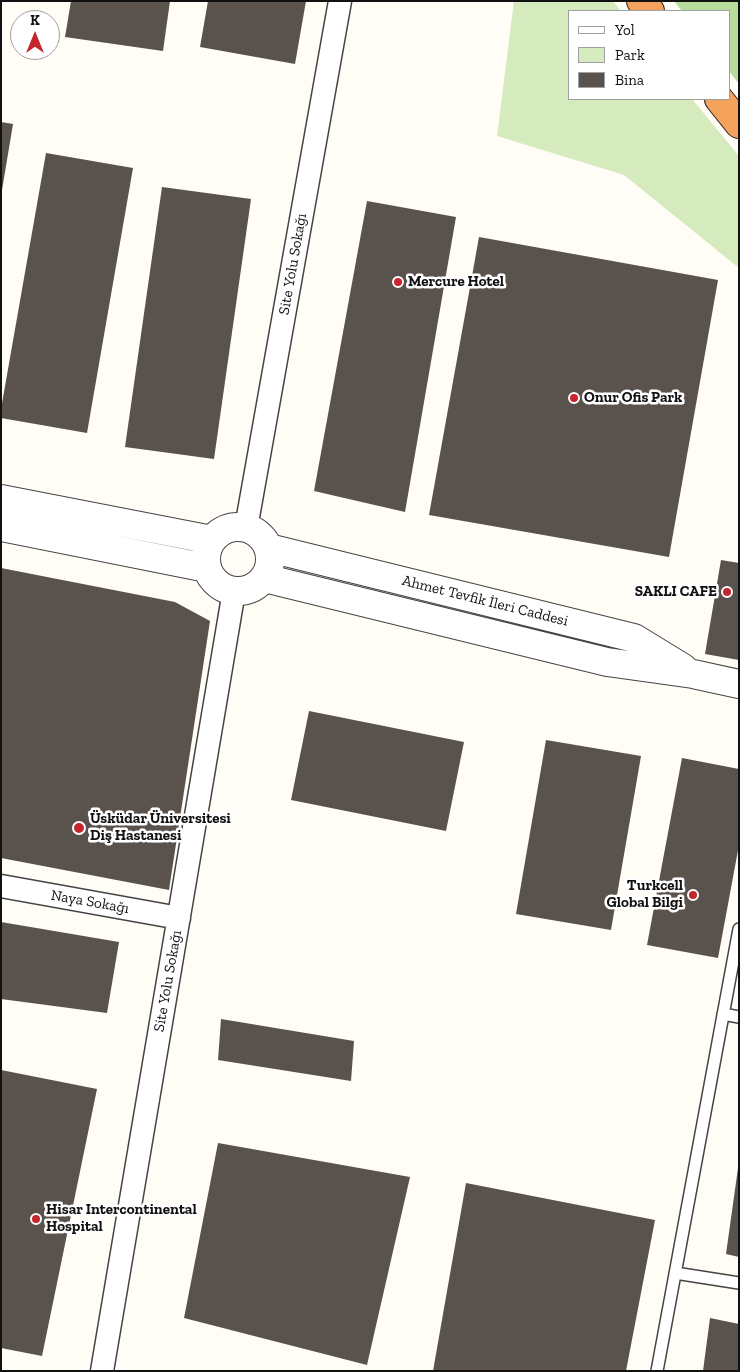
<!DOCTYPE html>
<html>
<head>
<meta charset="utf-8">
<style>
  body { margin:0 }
  #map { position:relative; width:740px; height:1372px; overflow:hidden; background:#fffdf5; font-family:"Zilla Slab",serif }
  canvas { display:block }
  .frame { position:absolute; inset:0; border:2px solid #111; pointer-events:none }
  .legend { position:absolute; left:568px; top:10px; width:162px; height:90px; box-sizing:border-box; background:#fff; border:1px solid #a0a0a0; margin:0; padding:6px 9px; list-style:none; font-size:15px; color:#111 }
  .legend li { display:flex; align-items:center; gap:10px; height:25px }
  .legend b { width:25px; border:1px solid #a0a0a0 }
  .north { position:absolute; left:10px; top:10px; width:50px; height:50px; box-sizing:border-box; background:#fff; border:1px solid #a0a0a0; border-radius:50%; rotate:0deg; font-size:14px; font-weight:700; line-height:20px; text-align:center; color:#111 }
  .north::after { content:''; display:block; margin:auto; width:18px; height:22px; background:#c4262e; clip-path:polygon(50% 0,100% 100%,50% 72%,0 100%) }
</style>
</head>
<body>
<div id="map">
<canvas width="740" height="1372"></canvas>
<div class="frame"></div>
<ul class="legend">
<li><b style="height:6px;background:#fff"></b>Yol</li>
<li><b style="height:14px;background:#d5ebbd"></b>Park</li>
<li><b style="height:14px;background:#5a524d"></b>Bina</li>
</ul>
<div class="north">K</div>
</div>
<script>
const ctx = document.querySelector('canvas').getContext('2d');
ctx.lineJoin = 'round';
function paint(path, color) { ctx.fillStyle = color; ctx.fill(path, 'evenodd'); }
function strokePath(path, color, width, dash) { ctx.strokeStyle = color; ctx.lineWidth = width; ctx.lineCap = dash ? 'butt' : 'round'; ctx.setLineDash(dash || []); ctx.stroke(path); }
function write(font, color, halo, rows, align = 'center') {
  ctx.font = font + ' "Zilla Slab",serif'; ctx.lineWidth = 5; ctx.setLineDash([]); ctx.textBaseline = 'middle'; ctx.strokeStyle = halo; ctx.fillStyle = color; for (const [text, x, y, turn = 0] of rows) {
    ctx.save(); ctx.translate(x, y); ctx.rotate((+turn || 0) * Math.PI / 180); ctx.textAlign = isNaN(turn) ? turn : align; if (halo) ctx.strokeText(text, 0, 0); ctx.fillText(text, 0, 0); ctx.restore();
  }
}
paint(new Path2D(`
  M514,1H613L621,11H569V99H692L739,156V268L624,175L497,136Z`), '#d5ebbd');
paint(new Path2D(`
  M674,1H739V84L729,71V11H682Z`), '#b9dc9c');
paint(new Path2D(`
  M71,1H170L163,51L65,37Z
  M208,1H306L295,64L200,47Z
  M1,122L13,124L2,190H1Z
  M46,153L133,168L87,433L1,418V409Z
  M162,187L251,199L214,459L125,447Z
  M367,201L456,217L405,512L314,491Z
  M479,237L718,280L669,557L429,515Z
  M721,560L739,563V660L705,654Z
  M1,568L175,602L210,621L169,890L1,858Z
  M309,711L464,742L446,831L291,800Z
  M546,740L641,756L611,930L516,914Z
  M682,758L739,769V845L718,958L647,945Z
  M1,922L119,942L107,1013L1,999Z
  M221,1019L354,1041L351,1081L218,1060Z
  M1,1070L97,1089L42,1356L1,1348Z
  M218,1143L410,1177L367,1365L184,1318Z
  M738,1168H739V1257L726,1254Z
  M466,1183L655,1220L626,1371H433Z
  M710,1318L739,1324V1371H703Z`), '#5a524d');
const service = new Path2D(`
  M723,1014L739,1017
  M675,1273L739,1283
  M657,1371L739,929`);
const minor = new Path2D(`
  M246,528L340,1
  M1,886L179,918
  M102,1371L234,591`);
const tertiary = new Path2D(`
  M1,499L212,540
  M1,527L207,568
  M206 559a32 32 0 1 1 64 0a32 32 0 1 1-64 0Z
  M269,548L634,638L683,668
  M264,578L607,662L693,674L739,684`);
const motorway = new Path2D(`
  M641,1L650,11
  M719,99L739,124`);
strokePath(service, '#444', 14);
strokePath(minor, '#444', 25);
strokePath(tertiary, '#444', 30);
strokePath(motorway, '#222', 30);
strokePath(service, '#fff', 11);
strokePath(minor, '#fff', 22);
strokePath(tertiary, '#fff', 28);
strokePath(motorway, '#f5a25d', 28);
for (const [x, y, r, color] of [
  [398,282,5,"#c4262e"],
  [574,398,5,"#c4262e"],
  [727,592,5,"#c4262e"],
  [79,828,6,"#c4262e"],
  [693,895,5,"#c4262e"],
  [36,1219,5,"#c4262e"]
]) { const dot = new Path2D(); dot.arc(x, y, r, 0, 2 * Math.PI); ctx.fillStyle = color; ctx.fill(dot); strokePath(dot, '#fff', 2); }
write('15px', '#111', '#fff', [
  ["Site Yolu Sokağı",293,264,-80],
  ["Ahmet Tevfik İleri Caddesi",485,601,14],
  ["Naya Sokağı",90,902,10],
  ["Site Yolu Sokağı",168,981,-80]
]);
write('bold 15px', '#111', '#fff', [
  ["Mercure Hotel",408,282],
  ["Onur Ofis Park",584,398],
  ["SAKLI CAFE",717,592,"right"],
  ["Üsküdar Üniversitesi",90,819],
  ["Diş Hastanesi",90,836],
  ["Turkcell",683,886,"right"],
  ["Global Bilgi",683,903,"right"],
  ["Hisar Intercontinental",46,1210],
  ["Hospital",46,1227]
], 'left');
</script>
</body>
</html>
